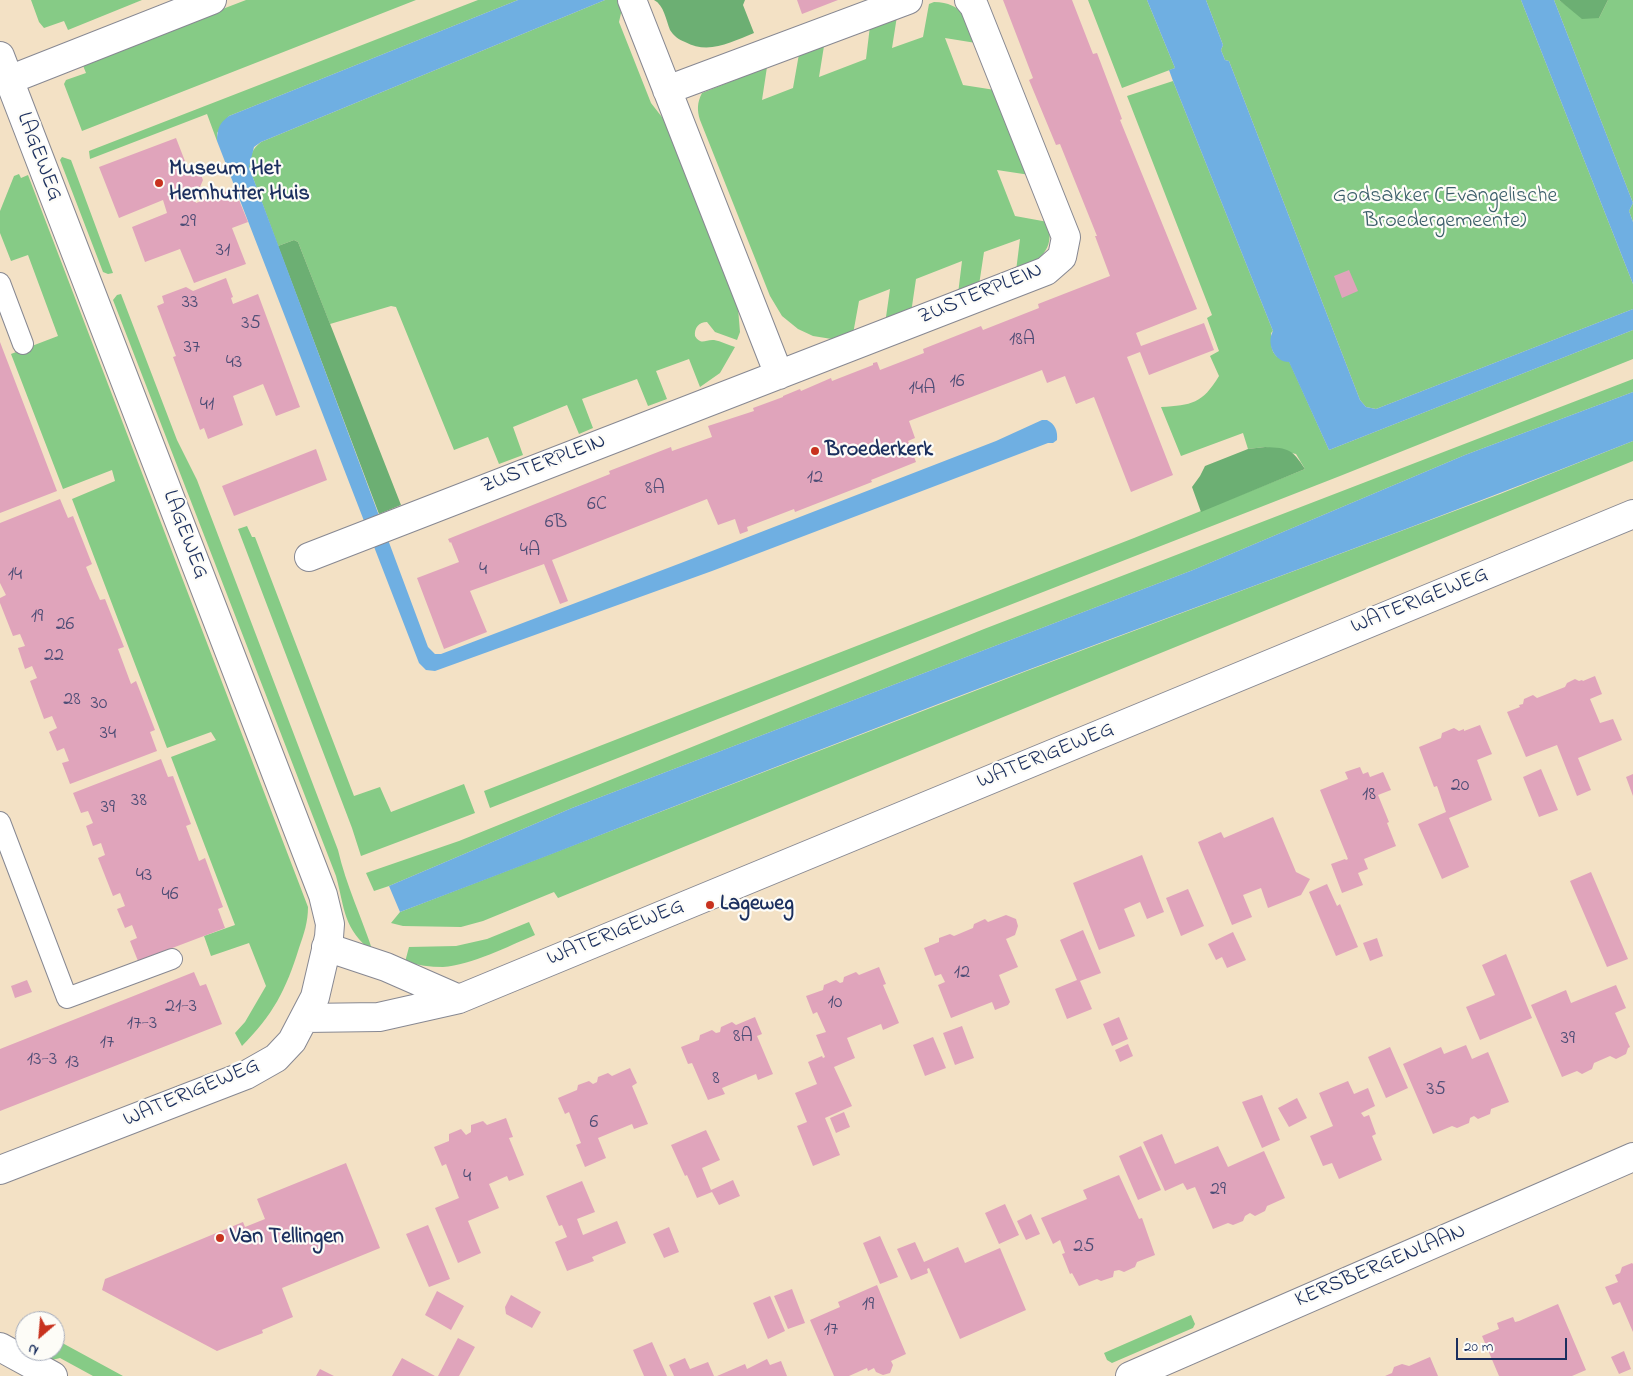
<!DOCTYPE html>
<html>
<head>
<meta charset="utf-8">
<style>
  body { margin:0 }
  #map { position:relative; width:1633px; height:1376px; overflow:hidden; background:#f3e1c5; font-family:"Indie Flower",sans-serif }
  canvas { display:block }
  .north { position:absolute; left:15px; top:1311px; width:50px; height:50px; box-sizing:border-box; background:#fdfcf7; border:1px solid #a3aaba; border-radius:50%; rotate:207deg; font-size:14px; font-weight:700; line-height:20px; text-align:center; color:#1b2f5e }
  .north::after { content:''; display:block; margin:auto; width:18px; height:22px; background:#c8321e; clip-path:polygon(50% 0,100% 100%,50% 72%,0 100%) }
  .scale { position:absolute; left:1456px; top:1338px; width:111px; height:22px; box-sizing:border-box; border:2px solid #1b2f5e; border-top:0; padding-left:6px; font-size:15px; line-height:18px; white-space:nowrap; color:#1b2f5e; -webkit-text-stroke:4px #fdfcf7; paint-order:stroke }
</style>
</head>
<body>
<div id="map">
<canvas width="1633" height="1376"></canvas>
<div class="north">N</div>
<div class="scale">20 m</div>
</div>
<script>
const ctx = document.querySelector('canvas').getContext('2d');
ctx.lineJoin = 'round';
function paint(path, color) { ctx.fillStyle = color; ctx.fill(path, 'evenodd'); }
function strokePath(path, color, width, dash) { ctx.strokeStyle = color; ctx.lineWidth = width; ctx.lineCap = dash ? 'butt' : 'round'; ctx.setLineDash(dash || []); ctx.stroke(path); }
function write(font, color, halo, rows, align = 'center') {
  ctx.font = font + ' "Indie Flower",sans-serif'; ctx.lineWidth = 4.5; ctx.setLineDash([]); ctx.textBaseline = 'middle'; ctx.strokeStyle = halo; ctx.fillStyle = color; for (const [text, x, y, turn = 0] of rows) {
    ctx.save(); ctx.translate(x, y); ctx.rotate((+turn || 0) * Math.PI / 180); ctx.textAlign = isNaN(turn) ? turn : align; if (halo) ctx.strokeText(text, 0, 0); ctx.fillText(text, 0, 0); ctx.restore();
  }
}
paint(new Path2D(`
  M31,0H142L68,30L64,21L44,28L39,22Z
  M246,0H416L82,131L64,84L66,80L86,73L82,63Z
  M478,0H518L229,116L217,133V141L207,114L90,159L89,151Z
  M605,0H619L622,9L619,22L651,103L665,121L738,308L740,332L737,340L715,332L707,322C699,322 694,328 695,336C701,346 706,339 714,340C721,341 728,345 735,347L720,373L700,387L689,359L656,371L667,399L648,406L637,379L582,399L593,428L579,434L567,405L513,427L523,455L499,464L488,437L454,450L396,307L391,306L330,324L298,242L294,240L278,246L249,167C250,156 252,149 261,142Z
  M1088,0H1147L1175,68L1122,88Z
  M1206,0H1521L1633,284V309L1376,409L1366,407L1360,400L1229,61L1225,60L1221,50L1223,45Z
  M1554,0H1559L1570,8L1599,18L1608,0H1633V222L1629,211L1633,203Z
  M934,2C964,3 965,19 976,43L945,38L963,85L995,90V96L1020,159L1023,158L1030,175L997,170L1015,216L1048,222C1055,252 1039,260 1016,271L1020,239L984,252L979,285L958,294L962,261L916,279L911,313L885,324L890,289L859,301L853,334L838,340L813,336L798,329L782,316L770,296L700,120C697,110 697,103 702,93L767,67L762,100L793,88L799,54L824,46L819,77L866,59L870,26L897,16L892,48L923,37L929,4Z
  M1173,81L1273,331L1271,333C1271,349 1271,358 1289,361L1329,450L1633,330V359L1340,476L490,808L484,791L1134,538L1305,469L1296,454L1265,447L1248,449L1243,433L1181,456L1161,407C1192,405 1202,404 1219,376L1210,356L1219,351L1207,318L1212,315L1127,96Z
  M62,157L71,160L113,273L108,274L103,272L60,160Z
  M19,174L21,178L28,175L308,907C308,922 304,934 299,948C286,990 273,1015 242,1046L235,1033L245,1022L266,986L249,943L211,956L204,936L235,925L171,757L216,740L211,732L167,748L72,499L115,481L112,470L63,489L11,354L58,336L28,255L11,261L0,233V211L14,176Z
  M121,294L177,440L197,480L338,850C346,885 362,918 373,952C343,929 345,909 336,876L113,300L117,295Z
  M1633,379V392L1465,455L1193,570L572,808L389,886L374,891L366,873L459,841L984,629Z
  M1633,441V461L558,898L554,892L483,921L461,927L403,926L391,923L400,912L1024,672L1500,494Z
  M247,526L252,537H255L354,796L380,787L391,812L464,784L475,813L361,856L352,828L238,529Z
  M529,922L535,935C509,946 471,965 443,967C430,967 418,965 405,962L409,947L456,946L487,939Z
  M1191,1315L1195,1324L1193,1328L1112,1363L1107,1360L1104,1353Z
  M55,1339L123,1376H93L60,1358L48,1361L45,1353L46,1351H55Z`), '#86cb86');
paint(new Path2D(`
  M654,0H745L743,5L754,33C731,42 709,55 685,42C679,40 673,35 670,30C666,20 664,5 654,0Z
  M1559,0H1608L1599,18L1582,19Z
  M294,240L298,242L401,505L379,514L278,246Z
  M1265,447C1289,448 1292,449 1305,469L1201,512L1192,487L1200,476L1205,466L1248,449Z`), '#6caf73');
paint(new Path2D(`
  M518,0H605L261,142L254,147L249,167L428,647L435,654H441L681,563L996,441L1042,420H1047C1055,424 1058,431 1057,440L1053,443H1048L712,571L435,671L426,670L419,663L217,141C217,130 219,123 229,116Z
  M1147,0H1206L1223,45L1221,50L1225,60L1229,61L1360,400L1366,407L1376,409L1633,309V330L1329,450L1289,362C1274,362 1266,343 1273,331L1173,81L1169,70L1175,68Z
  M1521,0H1554L1633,203L1629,211L1633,222V284Z
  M1633,392V441C1432,521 1228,595 1025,671C816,750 609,833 400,912L389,886L572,808L1193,570L1465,455Z`), '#6fafe2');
paint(new Path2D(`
  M797,0H838L802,14Z
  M1003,0H1072L1093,54L1097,53L1122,119L1120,120L1197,309L1136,333L1141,346L1204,323L1214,350L1149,375L1140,352L1127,357L1173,475L1131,492L1094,397L1076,404L1065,376L1047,383L1042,370L909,421L915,438L908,441L916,462L871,480L872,482L795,512L794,509L747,527L748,531L740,534L735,519L718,525L707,499L552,560L568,601L560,604L544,564L470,591L487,632L444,649L417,578L459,562L451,542L450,543L448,539L610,474L609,471L671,447L672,451L712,437L708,426L754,411L753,408L783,397V396L800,389L801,391L831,378L832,381L873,365V363L877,362L880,370L924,353L923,349L981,326L983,330L1039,308L1038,304L1110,276L1095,236H1097L1060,144L1056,145L1029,80L1033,78Z
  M176,138L188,169L192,167L199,170L203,180L200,187L191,191L196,203L230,190L234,202L239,200L248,222L232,228L246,264L194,283L180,249L145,262L132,227L167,213L163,200L119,218L99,167Z
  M1349,270L1358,291L1342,298L1334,276Z
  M226,278L233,297L231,298L233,304L258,294L300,407L276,416L263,384L233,396L243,425L208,439L204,428L200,430L173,357L176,356L157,306L164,303L162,296L186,287L193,291Z
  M0,342L57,491L0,513Z
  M316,449L327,480L234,516L222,486Z
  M60,499L68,518L73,516L92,564L86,567L93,584L100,600L105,599L124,647L118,649L131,684L136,681L155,730L150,732L157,751L70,784L62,763L69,761L64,748L57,751L49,732L57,728L52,716L44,719L30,681L37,678L32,666L25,669L18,648L25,646L20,634L13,636L0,603V598L6,595L0,583V523Z
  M1595,676L1602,694L1590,699L1600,723L1613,719L1622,740L1578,758L1591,790L1577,796L1557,745L1526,757L1507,712L1520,707L1519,705L1523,704L1524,699L1533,695L1537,698L1565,687L1567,683L1575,679L1579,681L1582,680L1583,681Z
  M1480,725L1492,754L1477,760L1492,800L1449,818L1469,867L1442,879L1418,824L1446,812L1437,786L1434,787L1419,747L1441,738L1442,733L1454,728L1459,731L1464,729V731Z
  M161,759L168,777L173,776L191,824L186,826L199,861L205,858L223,907L218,909L225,928L138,961L130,941L137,938L132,925L125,928L117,909L125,906L120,893L113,896L98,858L105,855L101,843L93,846L86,826L93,823L88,811L81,813L73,793Z
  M1360,767L1363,774L1368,772L1370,777L1383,772L1384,774L1391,790L1378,795L1389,822L1387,823L1396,846L1364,859L1368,869L1358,873L1363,885L1342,893L1331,864L1345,859L1346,860L1348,859L1320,790L1348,779L1345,772Z
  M1541,769L1558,810L1539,817L1523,777Z
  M1633,774V796L1626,777Z
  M1273,817L1296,872L1310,879L1301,895L1268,908L1261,888L1243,895L1252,917L1232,925L1198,842L1221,832L1224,838Z
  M1142,855L1164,912L1147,919L1140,902L1124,909L1135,936L1099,950L1073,883Z
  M1591,872L1628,959L1607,967L1570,881Z
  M1327,884L1337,906L1340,904L1358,947L1336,956L1309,892Z
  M1188,889L1204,926L1181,936L1166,898Z
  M1006,915L1016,919L1018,926L1015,935L1006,939L1018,967L999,975L1010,1002L1008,1005L995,1010L992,1002L951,1018L938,985L945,982L941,974L935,976L924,948L939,942V938L950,934L954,936L973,928L974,924L985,919L988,922Z
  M1083,930L1101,973L1080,981L1092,1009L1067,1019L1055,989L1077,980L1060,940Z
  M1233,932L1246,960L1227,968L1222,957L1216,960L1208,944Z
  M1377,938L1383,956L1370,961L1363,943Z
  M1506,954L1532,1018L1480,1040L1466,1007L1495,995L1482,965Z
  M879,967L886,984L883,985L899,1023L883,1030L881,1024L847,1038L855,1058L834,1067L852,1106L825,1118L840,1155L813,1166L797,1126L807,1122L795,1093L817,1084L808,1062L822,1056L823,1058L825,1057L816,1035L826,1032L817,1012L813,1014L806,996L823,990L824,985L836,980L840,983L843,982L844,977L856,972L859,975Z
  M194,972L200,986L206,984L222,1024L0,1111V1049Z
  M27,980L32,992L15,998L11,986Z
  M1616,985L1626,1008L1615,1013L1630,1047L1628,1048L1626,1054L1616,1059L1610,1056L1594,1063L1592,1069L1582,1074L1577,1071L1562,1077L1531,1005L1566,990L1571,1003Z
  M755,1017L762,1034L757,1036L773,1074L758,1080L756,1074L722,1088L725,1094L708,1100L692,1063L688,1064L681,1047L699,1040L700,1035L712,1030L716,1033L720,1032L721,1027L732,1022L736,1025Z
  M1119,1017L1128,1039L1112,1046L1103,1024Z
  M962,1026L974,1058L955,1065L943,1033Z
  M933,1037L946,1068L925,1076L913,1045Z
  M1128,1044L1133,1056L1120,1062L1115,1050Z
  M1466,1045L1472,1059L1488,1052L1509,1102L1491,1109L1490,1114L1478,1119L1474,1116L1470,1118L1469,1123L1457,1128L1452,1126L1433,1134L1403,1064L1441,1047L1444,1054Z
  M1390,1047L1408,1088L1386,1098L1368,1057Z
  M630,1068L637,1083L632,1086L648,1124L634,1129L632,1124L598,1138L606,1158L585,1167L576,1145L581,1143L569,1112L565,1114L558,1098L577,1090L578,1085L589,1081L593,1084L597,1082L598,1077L608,1073L612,1076Z
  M1348,1081L1354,1094L1368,1088L1375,1106L1361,1113L1364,1117L1369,1115L1376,1134L1372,1136L1382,1160L1339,1179L1332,1163L1323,1166L1310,1136L1333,1126L1319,1093Z
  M1262,1095L1280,1140L1262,1148L1242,1102Z
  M1297,1098L1307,1118L1289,1127L1278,1108Z
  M844,1112L850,1127L836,1133L830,1118Z
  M506,1118L513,1137L509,1138L524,1175L509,1181L507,1176L489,1184L499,1208L468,1221L481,1253L458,1263L435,1208L459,1198L446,1164L442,1166L434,1147L449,1141V1134L461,1129L466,1135L471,1132V1125L483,1121L487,1125Z
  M706,1130L720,1160L702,1168L711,1190L733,1180L740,1196L719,1205L712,1192L697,1198L687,1175L685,1176L671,1145Z
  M1162,1134L1175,1164L1218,1146L1228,1167L1264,1151L1285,1198L1267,1206L1265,1211L1255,1216L1250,1213L1245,1216L1243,1221L1233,1225L1228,1223L1213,1229L1195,1187L1187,1190L1183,1183L1165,1191L1143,1142Z
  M1141,1146L1161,1190L1138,1200L1119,1156Z
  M346,1163L380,1248L282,1288L293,1317L262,1330L263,1333L217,1351L102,1290L105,1279L243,1222L245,1227L265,1219L257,1199Z
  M1119,1175L1139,1219L1142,1218L1155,1255L1137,1262L1135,1267L1124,1272L1119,1270L1114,1271L1113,1277L1101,1281L1097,1279L1079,1286L1072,1273L1070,1274L1062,1254L1065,1253L1060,1240L1053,1244L1041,1218L1087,1199L1083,1190Z
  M582,1181L595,1212L577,1219L583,1235L617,1221L626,1243L592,1257L594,1261L567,1271L555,1242L567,1237L562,1225L559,1226L546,1196Z
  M1005,1204L1019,1235L999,1244L985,1213Z
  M1031,1214L1040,1234L1026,1240L1017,1221Z
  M428,1225L450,1279L429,1287L406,1234Z
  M669,1227L679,1252L664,1258L653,1234Z
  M880,1236L898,1277L880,1284L863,1243Z
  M915,1242L924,1262L958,1247L965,1263L1000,1248L1026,1310L960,1339L929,1268L927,1269L928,1273L911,1280L897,1249Z
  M1632,1263L1633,1264V1332L1620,1302L1613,1305L1605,1287L1618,1282L1615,1275L1620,1273L1622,1267Z
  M877,1285L906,1354L891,1361L893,1365L890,1373L883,1375L876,1372L874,1368L868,1371L867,1368L849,1376H834L810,1320L840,1307L838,1302Z
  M792,1289L805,1323L788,1329L774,1296Z
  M437,1291L464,1306L451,1330L425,1315Z
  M511,1295L541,1312L532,1328L506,1314L505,1307Z
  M770,1296L785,1331L768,1339L753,1303Z
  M1558,1304L1586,1370L1572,1376H1499L1482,1336L1499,1329L1497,1323L1513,1317L1515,1322L1519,1321Z
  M458,1338L475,1347L459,1376H438Z
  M652,1342L667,1376H644L633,1350Z
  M1624,1351L1631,1369L1619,1374L1611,1357Z
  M1430,1357L1438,1376H1385L1392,1373L1394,1367L1402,1364L1409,1366Z
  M402,1358L435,1376H392Z
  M685,1358L690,1369L708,1362L714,1376H674L669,1365Z
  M767,1359L770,1365L781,1361L787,1376H717L745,1364L747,1369Z
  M320,1369L334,1376H316Z`), '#e0a4bb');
const lane = new Path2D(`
  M0,283L23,344
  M0,822L67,998L172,959`);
const street = new Path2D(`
  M632,0L779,375
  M9,80L212,0
  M667,90L908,0
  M309,557L1046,271L1062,257L1066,237L974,6L969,0
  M0,1347L53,1376
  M1130,1376L1633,1157`);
const secondary = new Path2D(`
  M0,56L323,895L330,924L329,937L315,997L292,1041L276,1058L246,1075L0,1170
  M326,947L386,967L459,999
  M305,1018L379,1017L459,999L1633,514`);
strokePath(lane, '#878892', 22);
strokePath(street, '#878892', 30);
strokePath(secondary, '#878892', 30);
strokePath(lane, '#fff', 20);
strokePath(street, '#fff', 28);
strokePath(secondary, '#fff', 28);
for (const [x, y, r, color] of [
  [159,183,5,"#c8321e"],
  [815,451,5,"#c8321e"],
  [710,905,5,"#c8321e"],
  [220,1238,5,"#c8321e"]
]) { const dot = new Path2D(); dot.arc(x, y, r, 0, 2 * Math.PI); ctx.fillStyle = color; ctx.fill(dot); strokePath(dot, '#fdfcf7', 2); }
write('20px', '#4c4c75', null, [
  ["29",188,223],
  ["31",223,252],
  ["33",190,304],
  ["35",251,325],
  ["18A",1022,341],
  ["37",192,349],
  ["43",234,364],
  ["16",957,383],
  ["14A",922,390],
  ["41",207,406],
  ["12",815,479],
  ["8A",655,490],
  ["6C",597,506],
  ["6B",556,524],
  ["4A",530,552],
  ["4",483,571],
  ["14",15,576],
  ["19",37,618],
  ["26",65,626],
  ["22",54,657],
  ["28",72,701],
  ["30",99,705],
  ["34",108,735],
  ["20",1460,787],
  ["18",1369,796],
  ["38",139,802],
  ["39",108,809],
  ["43",144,877],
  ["46",170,896],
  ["12",962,974],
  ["10",835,1004],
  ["21-3",181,1008],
  ["17-3",142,1025],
  ["8A",743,1038],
  ["39",1568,1040],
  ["17",107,1044],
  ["13-3",42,1061],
  ["13",72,1064],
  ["8",716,1080],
  ["35",1436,1091],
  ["6",594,1124],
  ["4",467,1178],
  ["29",1218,1191],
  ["25",1084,1248],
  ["19",868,1306],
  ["17",831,1331]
]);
write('22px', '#1b2f5e', '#fdfcf7', [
  ["LAGEWEG",38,157,69],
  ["ZUSTERPLEIN",981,295,-22],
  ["ZUSTERPLEIN",544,465,-21],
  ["LAGEWEG",184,535,69],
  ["WATERIGEWEG",1420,602,-22],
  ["WATERIGEWEG",1046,757,-22],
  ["WATERIGEWEG",616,934,-22],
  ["WATERIGEWEG",192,1094,-23],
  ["KERSBERGENLAAN",1381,1267,-23]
]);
write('bold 22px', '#1b2f5e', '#fdfcf7', [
  ["Museum Het",169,170],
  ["Hernhutter Huis",169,195],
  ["Broederkerk",825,451],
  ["Lageweg",720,905],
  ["Van Tellingen",230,1238]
], 'left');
write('22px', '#3b5e6a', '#fdfcf7', [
  ["Godsakker (Evangelische",1445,197],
  ["Broedergemeente)",1445,222]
]);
</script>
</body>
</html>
